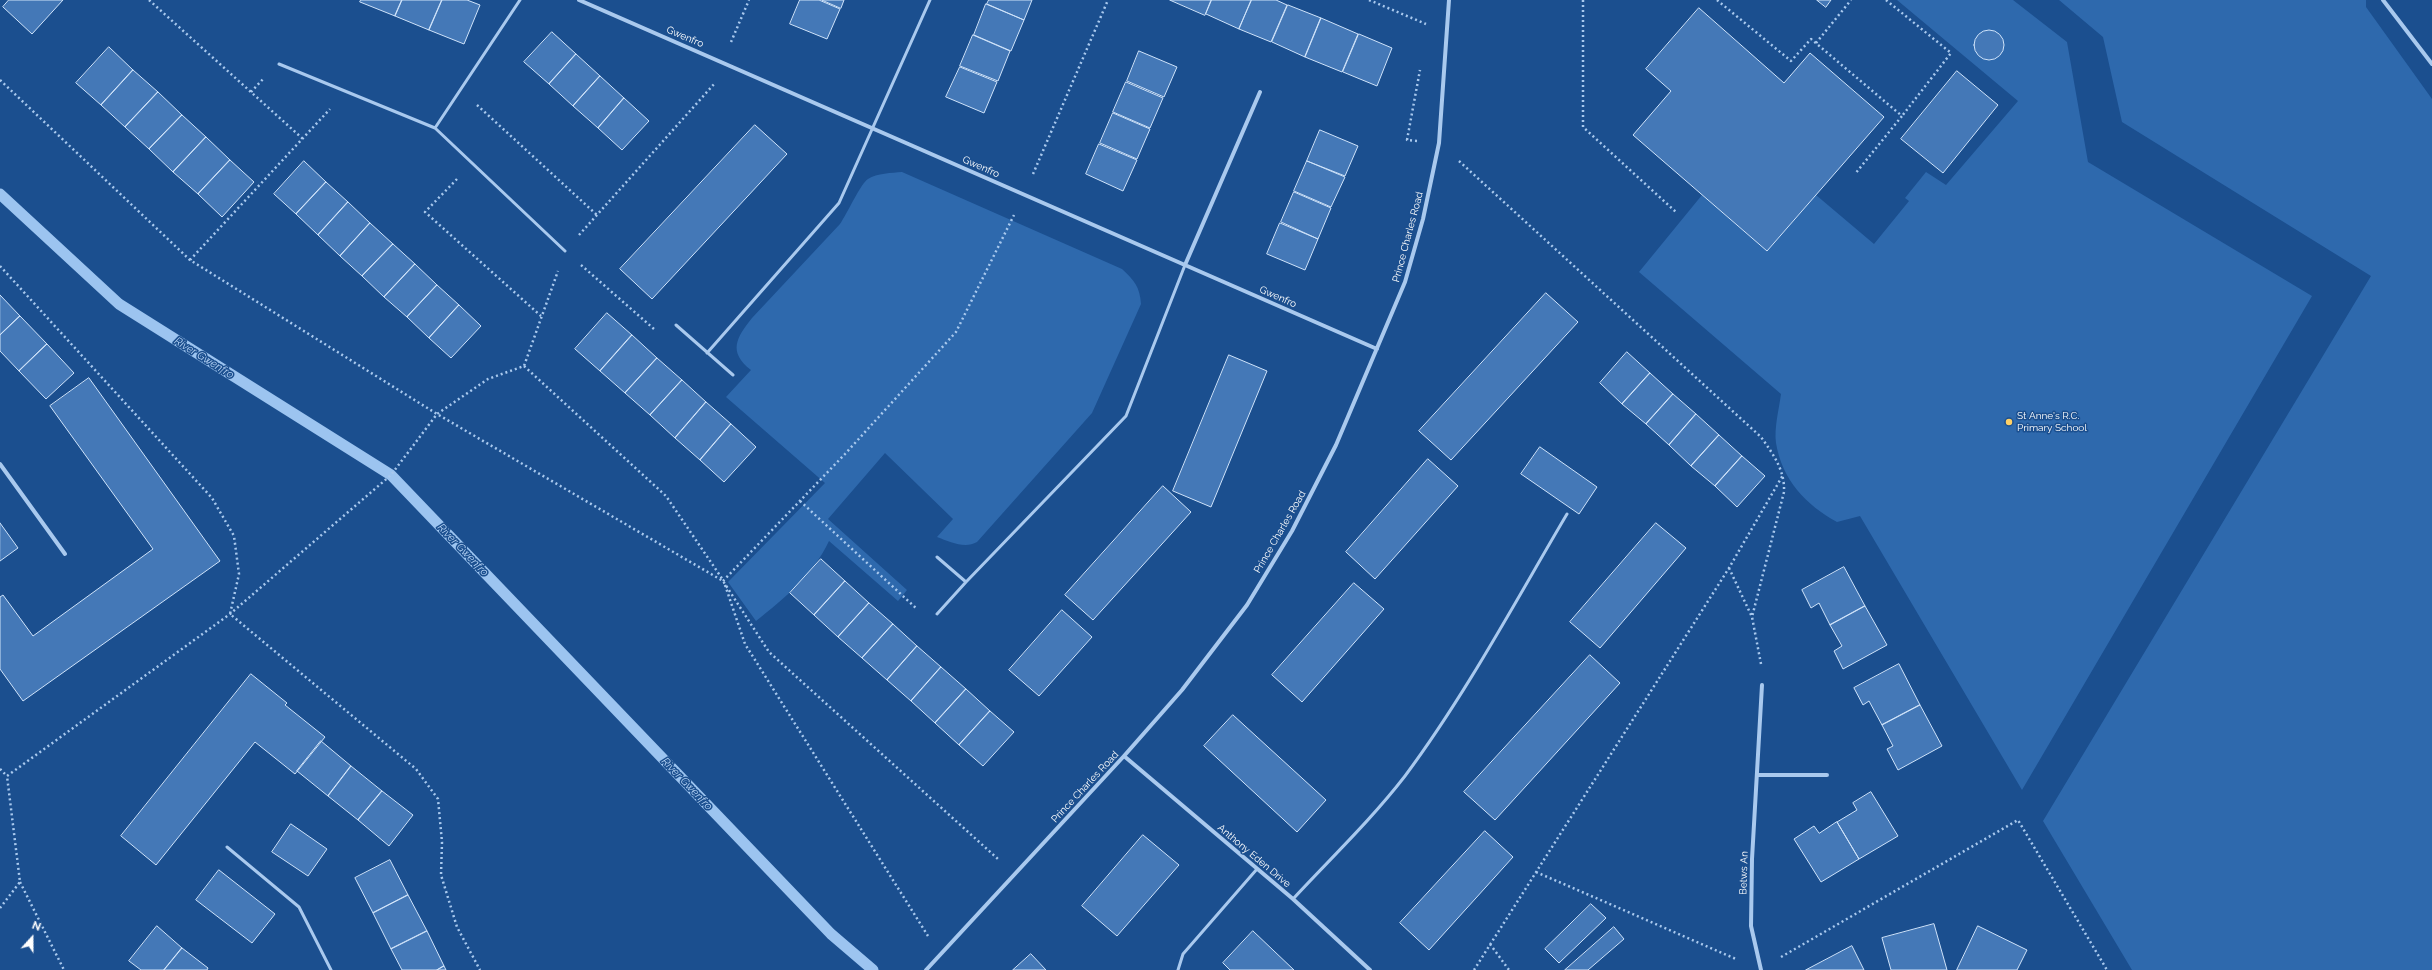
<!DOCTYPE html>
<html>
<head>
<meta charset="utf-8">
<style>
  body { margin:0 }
  #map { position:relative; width:2432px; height:970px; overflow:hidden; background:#1b4f8f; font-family:Raleway,sans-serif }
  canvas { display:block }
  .north { position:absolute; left:12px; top:918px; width:40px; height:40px; -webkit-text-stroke:3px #1b4f8f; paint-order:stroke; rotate:21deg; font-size:11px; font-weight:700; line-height:16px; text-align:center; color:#fff }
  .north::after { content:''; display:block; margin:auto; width:14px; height:18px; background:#fff; clip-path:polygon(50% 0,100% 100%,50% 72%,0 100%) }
</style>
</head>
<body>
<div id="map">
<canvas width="2432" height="970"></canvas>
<div class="north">N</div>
</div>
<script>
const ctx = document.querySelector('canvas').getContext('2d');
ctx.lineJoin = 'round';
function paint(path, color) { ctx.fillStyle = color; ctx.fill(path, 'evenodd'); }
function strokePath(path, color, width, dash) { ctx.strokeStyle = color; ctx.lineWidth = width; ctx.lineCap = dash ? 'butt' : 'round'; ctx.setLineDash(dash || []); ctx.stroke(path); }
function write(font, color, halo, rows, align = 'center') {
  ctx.font = font + ' Raleway,sans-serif'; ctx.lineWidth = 3; ctx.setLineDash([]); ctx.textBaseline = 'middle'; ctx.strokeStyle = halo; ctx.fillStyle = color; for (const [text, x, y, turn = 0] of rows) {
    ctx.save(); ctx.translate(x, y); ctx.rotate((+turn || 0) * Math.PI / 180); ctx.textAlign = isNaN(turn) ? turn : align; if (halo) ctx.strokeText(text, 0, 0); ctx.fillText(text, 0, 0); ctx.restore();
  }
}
paint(new Path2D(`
  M1897,0H2013L2067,42L2088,162L2312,296L2022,790L1860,516L1837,522C1806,505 1782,480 1776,443C1774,428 1779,409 1781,394L1639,272L1702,195L1767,251L1816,195L1874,244L1909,201L1905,198L1926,172L1946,185L2018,101Z
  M2059,0H2366V7L2432,99V970H2132L2043,821L2371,276L2122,122L2103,37Z
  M902,172L1122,269C1134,280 1140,287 1141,304L1092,413L977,542C965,549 950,542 937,537L953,519L885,453L828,519L907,590L898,601L829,541C813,575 785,598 756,621L728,582L825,483L726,397L751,370C728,352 736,338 752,318L840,224C847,214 861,183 868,179C877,173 892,173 902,172Z`), '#2e69ad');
strokePath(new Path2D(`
  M0,194L119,304L391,475L831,934L873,970`), '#9cc4f0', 11);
const building = new Path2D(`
  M9,0H63L32,34L3,7Z
  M361,0H402L395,16L360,2Z
  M402,0H442L429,30L395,16Z
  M442,0H467L480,5L464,44L429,30Z
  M800,0H819L840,9L827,39L790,24Z
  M822,0H844L841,8Z
  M989,0H1032L1024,20L987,4Z
  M1170,0H1211L1205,15Z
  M1212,0H1251L1239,29L1206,14Z
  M1252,0H1276L1287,5L1271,42L1239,29Z
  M1817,0H1831L1826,7Z
  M986,4L1024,20L1011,51L974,35Z
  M1288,5L1321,18L1305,57L1272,42Z
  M1699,8L1784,83L1810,53L1884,117L1767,251L1633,135L1671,91L1646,69Z
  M1321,18L1358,34L1342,72L1305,57Z
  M1974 45a15 15 0 1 1 30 0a15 15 0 1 1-30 0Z
  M552,32L576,54L549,84L524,62Z
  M1359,34L1392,48L1377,86L1343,72Z
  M973,35L1010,51L998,81L960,66Z
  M109,47L133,70L101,105L76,83Z
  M1139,51L1177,67L1164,97L1127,81Z
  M576,54L600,76L573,106L549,84Z
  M960,67L997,82L984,113L946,97Z
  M133,70L158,92L125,127L101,105Z
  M1957,71L1998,105L1943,173L1901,139Z
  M600,76L624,98L598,128L573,106Z
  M1126,82L1163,98L1150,128L1113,112Z
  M158,92L182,115L149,149L125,127Z
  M624,98L649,121L622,150L598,128Z
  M1113,113L1150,129L1137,159L1100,143Z
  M182,115L206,137L173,172L149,149Z
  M755,125L787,154L652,299L620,269Z
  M1320,130L1358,146L1345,176L1307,161Z
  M206,137L230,160L198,194L173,172Z
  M1099,144L1137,160L1123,191L1086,174Z
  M230,160L254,182L222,217L198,194Z
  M304,161L326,182L296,214L274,194Z
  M1307,161L1345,177L1331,207L1294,191Z
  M326,182L348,202L318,235L296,214Z
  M1294,192L1331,208L1318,239L1281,222Z
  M348,202L370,223L340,256L318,235Z
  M370,223L393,244L362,276L340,256Z
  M1280,223L1318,239L1305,270L1267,254Z
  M393,244L415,264L384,297L362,276Z
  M415,264L437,285L407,317L384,297Z
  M437,285L459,305L429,338L407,317Z
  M1546,293L1578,322L1451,460L1419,431Z
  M0,295L20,316L0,335Z
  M459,305L481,326L451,358L429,338Z
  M607,313L632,335L600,371L575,349Z
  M20,316L47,344L19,371L0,351V335Z
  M632,335L657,358L625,393L600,371Z
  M47,344L74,373L46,399L19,371Z
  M1627,352L1650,373L1622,404L1600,383Z
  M1229,355L1267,371L1211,507L1173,491Z
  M657,358L682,380L650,415L625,393Z
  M1650,373L1673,394L1646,424L1622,404Z
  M89,378L220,561L23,701L0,669V597L3,595L33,636L153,549L50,406Z
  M682,380L706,402L675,438L650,415Z
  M1673,394L1696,414L1669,445L1646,424Z
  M706,402L731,424L700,460L675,438Z
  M1696,414L1719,435L1691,466L1669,445Z
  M731,424L756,447L724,482L700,460Z
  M1719,435L1742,456L1715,486L1691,466Z
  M1540,447L1597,487L1579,514L1521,474Z
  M1742,456L1765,476L1737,507L1715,486Z
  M1428,459L1458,486L1375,579L1346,552Z
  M1163,486L1191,512L1093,620L1065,595Z
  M0,523L18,548L0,561Z
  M1656,523L1686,548L1600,648L1570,622Z
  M821,559L845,581L814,615L790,593Z
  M1844,567L1865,606L1830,625L1819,603L1811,608L1802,590Z
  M845,581L869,603L838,637L814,615Z
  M1354,583L1384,609L1302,702L1272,675Z
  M869,603L893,624L862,658L838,637Z
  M1865,606L1887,645L1843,669L1834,651L1842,646L1830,625Z
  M1062,610L1092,637L1039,696L1009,670Z
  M893,624L917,646L887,680L862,658Z
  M917,646L941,667L911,701L887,680Z
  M1590,655L1620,683L1495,820L1464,792Z
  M1899,664L1920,705L1882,725L1869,701L1863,705L1854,688Z
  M941,667L966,689L935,723L911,701Z
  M251,674L287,703L285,705L325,737L295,774L255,742L156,865L121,836Z
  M966,689L990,711L959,745L935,723Z
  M1920,705L1942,746L1898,770L1887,749L1893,746L1882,725Z
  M990,711L1014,732L983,766L959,745Z
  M1233,715L1326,800L1297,832L1204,746Z
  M321,741L351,766L328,796L297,771Z
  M351,766L382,791L358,820L328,796Z
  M382,791L413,815L389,846L358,820Z
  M1871,792L1898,836L1859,859L1837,822L1857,810L1853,803Z
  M1837,822L1859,859L1821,882L1794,839L1814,826L1819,833Z
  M291,824L327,849L308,876L272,852Z
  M1485,831L1513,857L1429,950L1400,923Z
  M1143,835L1179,865L1117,936L1082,906Z
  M390,860L408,895L373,913L355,878Z
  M219,870L275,914L252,943L196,900Z
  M408,895L427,931L391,949L373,913Z
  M1591,904L1606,918L1559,963L1545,949Z
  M1934,924L1947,970H1891L1882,938Z
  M157,926L182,948L164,970H141L129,961Z
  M1978,926L2027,950L2017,970H1957Z
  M1614,927L1624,939L1588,970H1565Z
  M427,931L444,966L437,970H402L391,949Z
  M1253,931L1294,970H1230L1223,963Z
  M1852,946L1864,970H1806Z
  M182,948L208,968L207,970H164Z
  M1031,954L1046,970H1013Z
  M444,966L446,970H437Z`);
paint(building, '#4478b7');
strokePath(building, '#cfe3fa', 1);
strokePath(new Path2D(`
  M149,0L303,139
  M1369,0L1426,24
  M1583,0V127L1676,212
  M1717,0L1791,61L1811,39L1902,116L1855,174
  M1886,0L1951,53L1902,116
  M731,42L749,0
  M1816,43L1851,0
  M0,80L190,260L437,414L723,581L769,652L998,859
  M251,92L264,78
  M477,105L597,215
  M1417,141L1407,140L1420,70
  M1459,161L1761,437C1773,454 1785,470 1784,492L1752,617
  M1033,174L1108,0
  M457,179L425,212L541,316
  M579,235L715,83
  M190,260L330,109
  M581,265L654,329
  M0,266L212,498L234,536L239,574L230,614L416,769L438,799L442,842L441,875L457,927L480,970
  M524,366L666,496L723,580
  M800,501L917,609
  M1729,568L1752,617L1761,664
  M723,581L845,454L956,332L1014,215
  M725,585L745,644L928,936
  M0,769L7,776L230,614L391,475L437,414L488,379L524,366L558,271
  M1536,872L1736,959
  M20,882L64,970
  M0,908L20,882L7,776
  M1490,944L1509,970
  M1781,957L2018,820L2107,970
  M1474,970L1729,568L1783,475`), '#a9c9ee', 2.5, [2, 3]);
strokePath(new Path2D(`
  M279,64L435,128L565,251
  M435,128L520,0
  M676,325L733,375
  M707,353L839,203L930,0
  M937,557L966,582L1126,416L1185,265
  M937,614L966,582
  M227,847L299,907L331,970
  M1293,899C1330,859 1371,820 1405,776C1466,694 1515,602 1567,514
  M1178,970L1183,954L1257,869`), '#a9c9ee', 3);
strokePath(new Path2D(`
  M579,0L1377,349
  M2383,0L2432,64
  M1185,265L1260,92
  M0,464L65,554
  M1124,756L1293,899L1370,970
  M1757,775H1827
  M926,970L1124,756L1182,690L1247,605L1292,531L1336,445L1405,282L1423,219L1439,143L1449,0
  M1761,970L1751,926L1752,859L1762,685`), '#a9c9ee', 4);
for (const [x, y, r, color] of [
  [2009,422,4,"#ffd166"]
]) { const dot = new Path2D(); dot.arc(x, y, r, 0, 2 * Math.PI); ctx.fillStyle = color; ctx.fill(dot); strokePath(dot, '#1b4f8f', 1.5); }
write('10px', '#fff', '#1b4f8f', [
  ["Gwenfro",685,37,23],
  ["Gwenfro",981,167,24],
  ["Prince Charles Road",1408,237,-75],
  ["Gwenfro",1278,297,24],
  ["Prince Charles Road",1280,532,-60],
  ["Prince Charles Road",1085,787,-47],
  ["Anthony Eden Drive",1254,856,40],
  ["Betws An",1744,873,-88]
]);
write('10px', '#fff', '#1b4f8f', [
  ["St Anne's R.C.",2017,416],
  ["Primary School",2017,428]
], 'left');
write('italic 11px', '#b5d3f5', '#1b4f8f', [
  ["River Gwenfro",204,358,32],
  ["River Gwenfro",463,550,46],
  ["River Gwenfro",687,784,46]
]);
</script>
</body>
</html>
